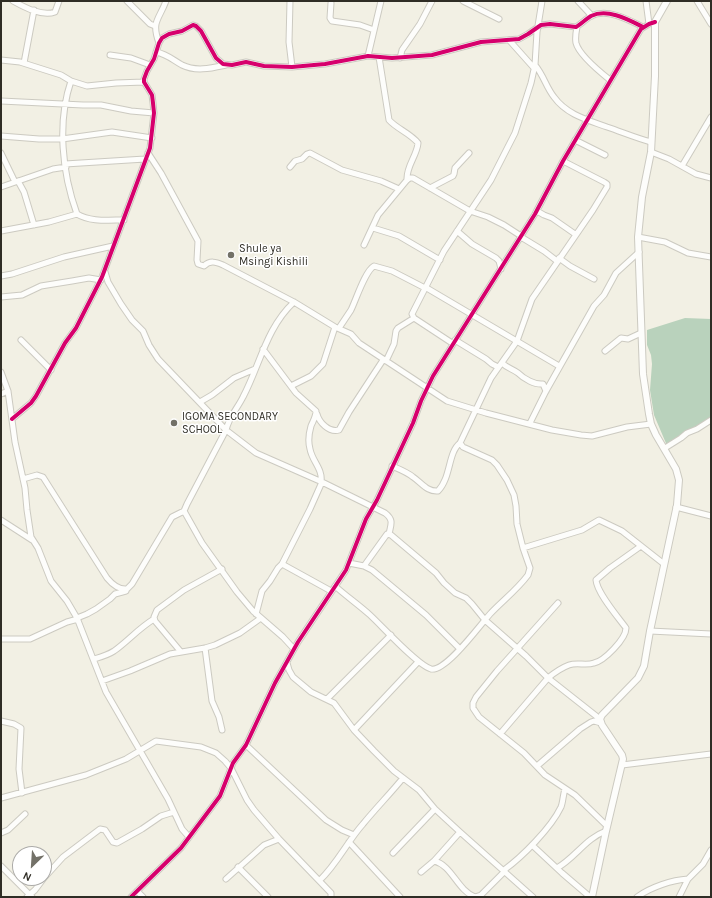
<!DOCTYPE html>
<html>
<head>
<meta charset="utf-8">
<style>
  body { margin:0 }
  #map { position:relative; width:712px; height:898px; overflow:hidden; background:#f2f0e4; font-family:Karla,sans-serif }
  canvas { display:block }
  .frame { position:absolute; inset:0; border:2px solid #2f2d25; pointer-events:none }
  .north { position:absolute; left:12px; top:846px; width:40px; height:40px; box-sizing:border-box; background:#fff; border:1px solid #acaba8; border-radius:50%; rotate:205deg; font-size:11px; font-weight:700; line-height:16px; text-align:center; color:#2f2d25 }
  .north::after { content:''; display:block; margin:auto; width:14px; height:18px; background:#737168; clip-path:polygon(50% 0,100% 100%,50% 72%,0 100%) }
</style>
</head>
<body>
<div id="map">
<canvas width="712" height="898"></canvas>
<div class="frame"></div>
<div class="north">N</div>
</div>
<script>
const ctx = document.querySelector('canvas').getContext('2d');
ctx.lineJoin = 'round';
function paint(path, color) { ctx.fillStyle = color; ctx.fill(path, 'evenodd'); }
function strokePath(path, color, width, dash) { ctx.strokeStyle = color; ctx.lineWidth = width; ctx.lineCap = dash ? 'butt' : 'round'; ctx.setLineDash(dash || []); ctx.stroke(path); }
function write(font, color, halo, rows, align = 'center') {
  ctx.font = font + ' Karla,sans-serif'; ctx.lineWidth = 3; ctx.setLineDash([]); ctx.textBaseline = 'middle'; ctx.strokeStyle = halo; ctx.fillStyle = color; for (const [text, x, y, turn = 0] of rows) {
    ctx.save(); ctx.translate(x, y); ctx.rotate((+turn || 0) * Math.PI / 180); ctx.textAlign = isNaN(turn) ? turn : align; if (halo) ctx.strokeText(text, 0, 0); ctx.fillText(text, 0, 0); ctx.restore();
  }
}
paint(new Path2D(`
  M685,318L711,319V422L694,427L668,448L654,415L650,390L652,364L651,355L647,345V330Z`), '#b9d2bc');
const minor = new Path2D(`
  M13,1C24,7 42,17 55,12L59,1
  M127,1L150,24L155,26
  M290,1L289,42L292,67
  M463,1L499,19
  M578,1L592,16
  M646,1L649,24
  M697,1L711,24
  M331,3L330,18L332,21L360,25L374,30
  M577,27C576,32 575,38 576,43C579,55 600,72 610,80
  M509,40L534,68
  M159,43C151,21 159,20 166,1
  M156,52C167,54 173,60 182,65C196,72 212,68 226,65
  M110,55L131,58L150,65
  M368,56L381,1
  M379,57L389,120C397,129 410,133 418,143C417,156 406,166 407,180
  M400,58L402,50L420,24L432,1
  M1,60L20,62L61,75L71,81L87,86L116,83L144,82
  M24,63L34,10
  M535,65C544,76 546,87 554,97C567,115 588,120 607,127C622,132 636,138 651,142
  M71,81C57,122 62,173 77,214C90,222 108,220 124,220
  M1,101L83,105H101L131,111L154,113
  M1,136L39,139H62L112,132L152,138
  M575,140L605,155
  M651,152L669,159L696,174L711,178
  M1,153L15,182
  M148,153L161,173L198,241L197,260L198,264L204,266C210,260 216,262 223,265L294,302L335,327L351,334L359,343L447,401L486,413L552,430L581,435L592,436L627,427L651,424
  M65,164L145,159
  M682,166L711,117
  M290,167L295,161L302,159L307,154L310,153L342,170L381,181L399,189
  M18,181L24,192L34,225
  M1,187L53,169L66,167
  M430,188L453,176L454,174L455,168L469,153
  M537,211L544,215L552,218L575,234
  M373,228L399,236L440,260
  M1,231L49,222L77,214
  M457,231L472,244L496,258L499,261L501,269
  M521,237L544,251L557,261
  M638,237L665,242L688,253L711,257
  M364,245L378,215L407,180L410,178H413L470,211L488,217L504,225L521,236
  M559,258L570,266L594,279
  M105,272L108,282L121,304L132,320L143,331L149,345L158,359L226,430L256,453L322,482L385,513C394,520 391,524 389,534
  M1,276L12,274L64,257L113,246
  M425,287L559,366
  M1,297L22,295L41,286L72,281L89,278L101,280
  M339,328C343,322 347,316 351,310C356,300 365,271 374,266L392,271L425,288
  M21,340L51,370
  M455,340L486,359L492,364L498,367
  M452,343L414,318L412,314L444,251L491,180L515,133L531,83L535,65L537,32L542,1
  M263,349L296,393L316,411C316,417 313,421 311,426C309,433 308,442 310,449C312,461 323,469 321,482
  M605,351L621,338L628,339L641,333
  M386,361L394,344L396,331L398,328L414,318
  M502,363C507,368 513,369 518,373C524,379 535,385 543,384L546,391
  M1,372L8,391L15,442L25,488L27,510L31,537L38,548L51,581L67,601L77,618L106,692L168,799L182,829L189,837
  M291,386L311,376L323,364L335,327
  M1,394L8,391
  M200,402L212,395L234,378L255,369
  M317,414C319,422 329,433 339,430L349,412L383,360
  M12,419L31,403L36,396L65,343L76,328L102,277L150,148L154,113L153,103L152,95L144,82V79L147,71L154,59L159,43L162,38L169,34L182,31L193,25L196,26L201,31L216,58L223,64L232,65L246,62L264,66L292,67L325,64L368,56L392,58L432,55L481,42L519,39L528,34L541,25L550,24L576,27C581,24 586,19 591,16C608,8 629,20 643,27
  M530,423L546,391L594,306L604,295L616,273L639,252
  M665,448L681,438L687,433L697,429L711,420
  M392,466C399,469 407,472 413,477C422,483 427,492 438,491C451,478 448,452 460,443
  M23,479L37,475L43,477L107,578C112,584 119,590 127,589L132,584L172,517L184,511
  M322,482L310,509L282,564L331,591
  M676,507L711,516
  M1,520L32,540
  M523,548L582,530L599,520L622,531L664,564
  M349,563L364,566L372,570L426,615L460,649
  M364,566L387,534L391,535L436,573L444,583L455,593L466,598L472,604L485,620L526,656L548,678L600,719
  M335,586C346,596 359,605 370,615C383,627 417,665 431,669C446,672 480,625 490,614C502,601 517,590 528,575L530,568L523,548L517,524L516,506L514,495L507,480L497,465L492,460L463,447L460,443L491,378L517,341L532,299L593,210L607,187V184L604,182L563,161
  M558,603L497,671L476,697L473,703V708L479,717L524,753L545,775L575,795L607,826
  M256,614L262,591L270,581L278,568L282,564
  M77,618L87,614L96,609L110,599L115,594L126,591
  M650,631L711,634
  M1,639H30L67,622L78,619
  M205,648L212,701L219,717L222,730
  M294,649L283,637L253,611L237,592L202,543L184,511L187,504L226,430C229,417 237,409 243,397C260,365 266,328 294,302
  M181,652L155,621L154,617L157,610L184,590L222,569
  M94,659C101,657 108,655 114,651C128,641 139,628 154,619
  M287,663L289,670L293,677L311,692L334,703L354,730L374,751L394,771L419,790L435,809L460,832L533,897
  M102,681L130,671L170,654L205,648L215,645L240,633L261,618
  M327,699L391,635
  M1,721L14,724L21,728L19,769L22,793
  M354,730L418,662
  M500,734L548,678C554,673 561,668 569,665C577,662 586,666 594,663C604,661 626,639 626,628C618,617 597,593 596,580L610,568L641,546
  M246,745L326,820L342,830L354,835
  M622,765L711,754
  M537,766L580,729L591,722L594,721L601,723
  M1,798L86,775L126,759L156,741L201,747L216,753L225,761L231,768L247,800L254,810L279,839L331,893V897
  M1,833L8,830L25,814
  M349,842L400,897
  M532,845L562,873L590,897
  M393,853L435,809
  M434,861L460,832
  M1,866L32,897
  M238,867L268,897
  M557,868C575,858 586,838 606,831
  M504,870C522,857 551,828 561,807C563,802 563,795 565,789
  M421,872L434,861C452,865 457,890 475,897L481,895L505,871
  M44,878L63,857L100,829L105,830L113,842L117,843L142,829L161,816L174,812
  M226,879L264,845L279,839
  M320,880C337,864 347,842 363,824C376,808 390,794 403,778
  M137,891L143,897
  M27,897L35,890L44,878
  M131,897L181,848L220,796L233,763L246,745L275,683L298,642L346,570L366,519L377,500L413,423L421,401L433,376L535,214L563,161L641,29L649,24L655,22
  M637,897C651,887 672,880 688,879L703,864L711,850
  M679,897L688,879`);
const major = new Path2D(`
  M592,897L606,831L623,759L622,755L602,725L600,719L602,715L638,678L644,666L650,631L677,505L679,480L676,469L656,435L651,424L649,414L643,374L638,237L642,197L651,152L655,76V22L667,1`);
strokePath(minor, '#cccac1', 7);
strokePath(major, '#cccac1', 8);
strokePath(minor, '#fdfdfb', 5);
strokePath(major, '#fdfdfb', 6);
strokePath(new Path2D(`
  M12,419L31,403L36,396L65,343L76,328L102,277L150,148L154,113L153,103L152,95L144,82V79L147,71L154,59L159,43L162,38L169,34L182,31L193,25L196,26L201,31L216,58L223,64L232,65L246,62L264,66L292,67L325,64L368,56L392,58L432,55L481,42L519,39L528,34L541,25L550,24L576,27C581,24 586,19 591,16C608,8 629,20 643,27
  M131,897L181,848L220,796L233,763L246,745L275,683L298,642L346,570L366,519L377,500L413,423L421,401L433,376L535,214L563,161L641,29L649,24L655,22`), '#d6006c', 4);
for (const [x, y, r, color] of [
  [231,255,4,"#737168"],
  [174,423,4,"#737168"]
]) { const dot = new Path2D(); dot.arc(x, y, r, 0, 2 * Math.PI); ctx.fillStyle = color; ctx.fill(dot); strokePath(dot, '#fff', 1.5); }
write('11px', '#2f2d25', '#fff', [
  ["Shule ya",239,249],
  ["Msingi Kishili",239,262],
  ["IGOMA SECONDARY",182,417],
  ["SCHOOL",182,430]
], 'left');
</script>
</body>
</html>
